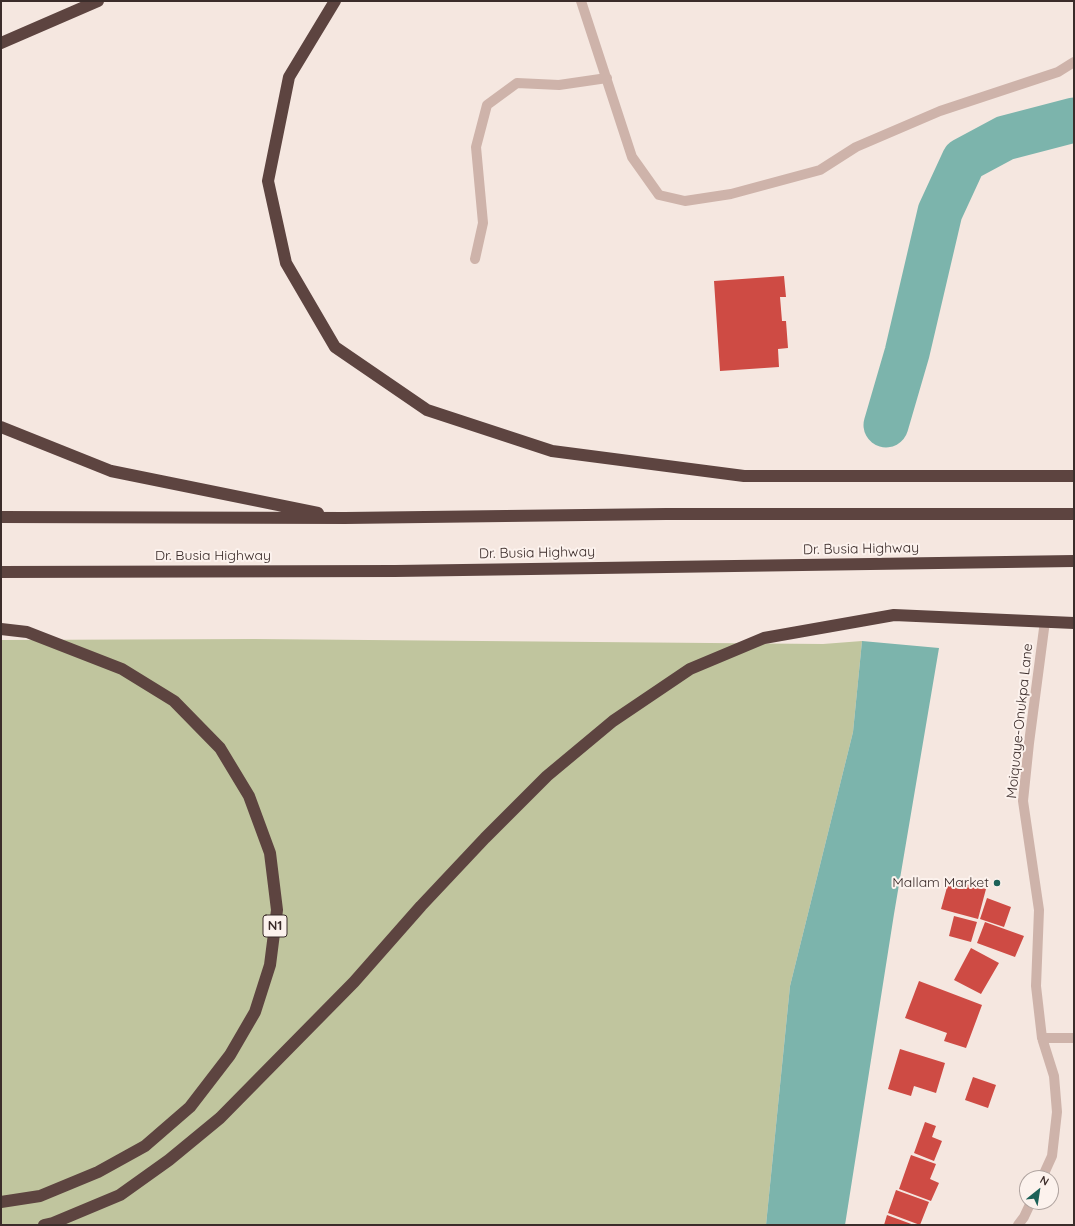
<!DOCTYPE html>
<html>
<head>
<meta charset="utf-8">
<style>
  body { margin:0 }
  #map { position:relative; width:1075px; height:1226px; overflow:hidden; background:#f5e7e0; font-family:Quicksand,sans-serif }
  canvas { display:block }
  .frame { position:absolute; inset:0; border:2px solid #3b2c2a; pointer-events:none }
  .north { position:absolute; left:1019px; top:1170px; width:40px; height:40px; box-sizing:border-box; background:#fcf2ed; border:1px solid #afa39f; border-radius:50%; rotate:30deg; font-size:11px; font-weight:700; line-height:16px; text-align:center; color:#3b2c2a }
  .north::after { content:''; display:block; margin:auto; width:14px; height:18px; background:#1c6158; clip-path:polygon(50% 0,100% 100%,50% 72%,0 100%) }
</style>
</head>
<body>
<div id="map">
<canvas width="1075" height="1226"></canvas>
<div class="frame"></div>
<div class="north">N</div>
</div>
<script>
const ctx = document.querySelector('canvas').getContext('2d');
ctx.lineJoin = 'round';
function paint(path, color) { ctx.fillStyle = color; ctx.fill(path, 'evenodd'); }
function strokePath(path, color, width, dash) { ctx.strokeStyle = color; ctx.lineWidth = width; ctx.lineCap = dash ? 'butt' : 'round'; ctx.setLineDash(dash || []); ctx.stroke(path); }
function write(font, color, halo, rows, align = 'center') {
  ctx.font = font + ' Quicksand,sans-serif'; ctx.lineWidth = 4; ctx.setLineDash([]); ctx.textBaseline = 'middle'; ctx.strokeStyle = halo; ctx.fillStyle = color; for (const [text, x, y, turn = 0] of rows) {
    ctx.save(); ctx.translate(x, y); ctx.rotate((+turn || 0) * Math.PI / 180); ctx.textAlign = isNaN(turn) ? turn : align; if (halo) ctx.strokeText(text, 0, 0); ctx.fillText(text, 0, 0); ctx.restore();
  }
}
paint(new Path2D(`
  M255,639L823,644L862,641L853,732L790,986L766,1225H1V640Z`), '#c0c59e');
paint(new Path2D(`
  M862,641L939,648L894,914L845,1225H766L790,986L853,732Z`), '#7cb4ac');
strokePath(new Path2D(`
  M886,425L907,353L940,212L964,160L1005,138L1074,120`), '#7cb4ac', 45);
paint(new Path2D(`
  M784,276L786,297H780L782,321H786L788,348L778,349L779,367L720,371L714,281Z
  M949,880L986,889L978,919L941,909Z
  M987,898L1011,907L1004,927L980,919Z
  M954,916L977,922L971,942L949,936Z
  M985,922L1024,936L1015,957L977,943Z
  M971,948L999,963L981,994L954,980Z
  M919,981L982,1005L966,1048L944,1041L947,1033L905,1018Z
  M900,1049L945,1063L936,1093L914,1086L911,1096L888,1089Z
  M973,1077L996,1085L988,1108L965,1100Z
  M925,1122L936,1126L932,1137L942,1141L934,1161L914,1153Z
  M911,1155L936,1164L930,1179L939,1183L931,1201L899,1189Z
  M896,1190L929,1202L920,1225L888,1213Z
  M887,1215L914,1225H884Z`), '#ce4b44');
strokePath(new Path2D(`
  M581,1L632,157L659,195L685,201L731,194L820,170L856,147L940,111L1058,72L1074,62
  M475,259L483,223L476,147L487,105L517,83L559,85L607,78
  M1042,1038H1074
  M1042,1178L1052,1156L1057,1112L1054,1076L1042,1038L1036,986L1039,910L1023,801L1029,743L1045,621
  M1018,1225L1024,1217L1031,1202`), '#ceb3aa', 10);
strokePath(new Path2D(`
  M335,1L289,77L268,181L286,263L335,347L427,410L552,451L744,476H1074
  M1,43L98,1
  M1,427L111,471L318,513
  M1,517L345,518L666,514H1074
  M1,572L395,571L1074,561
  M1,629L27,632L122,669L174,701L220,748L249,796L270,853L277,910L270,965L255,1012L230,1055L190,1107L145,1146L98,1172L40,1196L1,1202
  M44,1225L53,1223L120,1195L169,1160L220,1118L354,982L421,906L485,838L547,776L613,721L690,669L764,638L894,615L1074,623`), '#5d4440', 12);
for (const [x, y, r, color] of [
  [997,883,4,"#1c6158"]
]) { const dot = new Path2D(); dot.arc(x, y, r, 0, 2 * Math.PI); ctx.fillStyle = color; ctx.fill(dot); strokePath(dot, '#fcf2ed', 1.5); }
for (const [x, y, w] of [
  [275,926,24]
]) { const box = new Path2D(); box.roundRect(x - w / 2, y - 11, w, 22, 3); ctx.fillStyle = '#fcf2ed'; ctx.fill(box); strokePath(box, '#3b2c2a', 1); }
write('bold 13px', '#3b2c2a', null, [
  ["N1",275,926]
]);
write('14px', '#3b2c2a', '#fcf2ed', [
  ["Dr. Busia Highway",861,549,-1],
  ["Dr. Busia Highway",537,553,-1],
  ["Dr. Busia Highway",213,556],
  ["Moiquaye-Onukpa Lane",1020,721,-84]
]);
write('14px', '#3b2c2a', '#fcf2ed', [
  ["Mallam Market",989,883]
], 'right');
</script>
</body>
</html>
